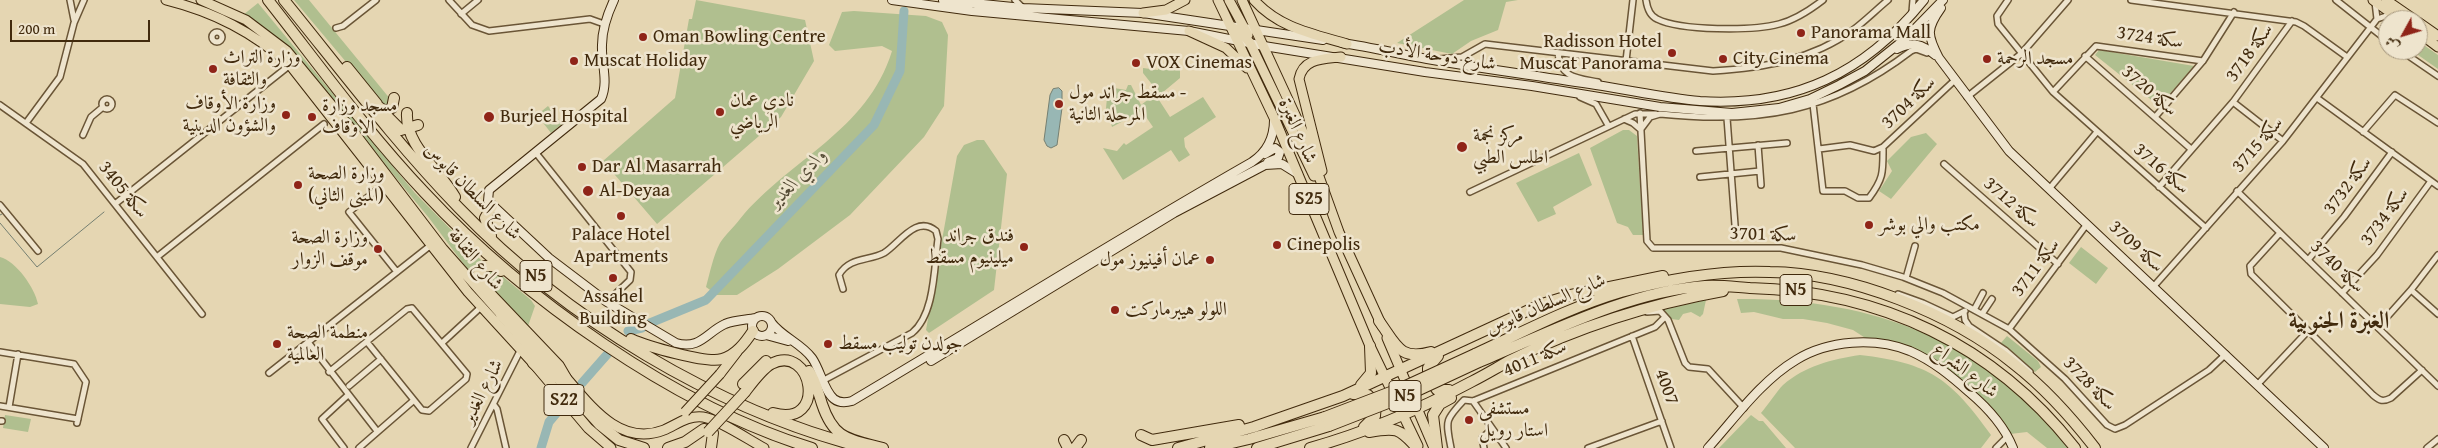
<!DOCTYPE html>
<html>
<head>
<meta charset="utf-8">
<style>
  body { margin:0 }
  #map { position:relative; width:2438px; height:448px; overflow:hidden; background:#e5d6b2; font-family:"Gentium Book Plus",Amiri,serif }
  canvas { display:block }
  .north { position:absolute; left:2378px; top:10px; width:50px; height:50px; box-sizing:border-box; background:#eee4cd; border:1px solid #a99a80; border-radius:50%; rotate:231deg; font-size:14px; font-weight:700; line-height:20px; text-align:center; color:#412a0d }
  .north::after { content:''; display:block; margin:auto; width:18px; height:22px; background:#8f2418; clip-path:polygon(50% 0,100% 100%,50% 72%,0 100%) }
  .scale { position:absolute; left:10px; top:20px; width:140px; height:22px; box-sizing:border-box; border:2px solid #412a0d; border-top:0; padding-left:6px; font-size:15px; line-height:18px; white-space:nowrap; color:#412a0d; -webkit-text-stroke:4px #eee4cd; paint-order:stroke }
</style>
</head>
<body>
<div id="map">
<canvas width="2438" height="448"></canvas>
<div class="north">ش</div>
<div class="scale">200 m</div>
</div>
<script>
const ctx = document.querySelector('canvas').getContext('2d');
ctx.lineJoin = 'round';
function paint(path, color) { ctx.fillStyle = color; ctx.fill(path, 'evenodd'); }
function strokePath(path, color, width, dash) { ctx.strokeStyle = color; ctx.lineWidth = width; ctx.lineCap = dash ? 'butt' : 'round'; ctx.setLineDash(dash || []); ctx.stroke(path); }
function write(font, color, halo, rows, align = 'center') {
  ctx.font = font + ' "Gentium Book Plus",Amiri,serif'; ctx.lineWidth = 5; ctx.setLineDash([]); ctx.textBaseline = 'middle'; ctx.strokeStyle = halo; ctx.fillStyle = color; for (const [text, x, y, turn = 0] of rows) {
    ctx.save(); ctx.translate(x, y); ctx.rotate((+turn || 0) * Math.PI / 180); ctx.textAlign = isNaN(turn) ? turn : align; if (halo) ctx.strokeText(text, 0, 0); ctx.fillText(text, 0, 0); ctx.restore();
  }
}
paint(new Path2D(`
  M294,0H309L391,100L392,105L383,106Z
  M696,0L805,20L814,61L781,117L657,224L603,161L675,98L689,19H692Z
  M1464,0H1518L1506,2L1498,30L1471,41L1452,54L1397,43Z
  M258,3L415,193L482,261L474,278L429,218L287,46L274,35L243,15Z
  M854,11L926,16L942,22L948,35L944,106L924,137L850,215L778,269L737,295H717L706,287C710,273 713,256 720,243C725,235 734,227 740,219C789,159 867,132 892,51L882,46L835,51L829,45L842,12Z
  M2418,41L2438,55V69L2411,50H2418Z
  M2099,50L2194,66L2159,106L2095,55Z
  M1159,65L1180,67V78L1162,93L1164,97L1159,100L1170,117L1203,97L1216,117L1184,138L1185,147L1190,155L1179,162L1171,150L1123,180L1103,148L1117,151L1124,143L1126,145L1153,127L1142,111L1112,127L1110,120L1105,119L1108,87L1126,90L1128,85H1131L1141,105L1158,92L1143,73V68L1158,70Z
  M548,106L562,124L551,133L537,115Z
  M1623,130H1629L1637,136L1643,235H1633L1628,227L1617,223L1590,148Z
  M1926,133L1937,144L1891,199L1879,191L1892,171L1887,161L1911,137Z
  M977,140H984L1007,174L994,290L929,333L926,330L957,156L964,145Z
  M1579,153L1592,185L1553,207L1556,214L1538,222L1516,183Z
  M2081,247L2108,268L2096,284L2069,263Z
  M0,257C16,261 35,288 38,304L30,307L0,304Z
  M495,270L531,300L535,306L528,326L484,279L487,271Z
  M1737,299C1872,298 1984,339 2069,448H2047L2027,432L2010,434L2002,422L1923,356L1870,341L1853,330L1827,323L1803,319H1783L1754,312L1741,313Z
  M1706,300L1703,314L1700,317L1691,312L1683,314L1679,320L1671,319L1662,310Z
  M2007,336L2038,361L2041,367L2035,372L2000,344Z
  M1860,355C1930,363 1951,379 1991,435L1981,448H1795L1761,413C1768,405 1777,391 1783,385C1805,366 1832,359 1860,355Z
  M5,415L31,419L28,432L3,428Z
  M1751,415L1759,421H1763L1786,448H1719Z`), '#b0bf8f');
const water = new Path2D(`
  M1059,88L1062,91V108L1057,145L1051,148L1047,146L1044,140L1050,95L1053,89Z`);
paint(water, '#98b7b4');
strokePath(water, '#757f71', 1);
strokePath(new Path2D(`
  M0,215L2,214
  M0,223L37,267L104,212`), '#757f71', 1);
strokePath(new Path2D(`
  M650,323L706,300L874,125L900,71L904,11
  M628,331L642,328
  M582,383L611,350
  M541,448L549,422L564,404`), '#98b7b4', 9);
const street = new Path2D(`
  M70,0L74,20
  M449,0L472,25L489,31L590,19L604,24
  M1015,0L1023,8
  M1646,0C1647,7 1650,16 1657,19C1681,31 1753,31 1779,24C1795,20 1810,10 1823,0
  M2008,0L1997,16L1998,24L2053,92L2206,228
  M2131,0L2296,22L2304,26L2347,57
  M2336,0L2388,41
  M2375,2L2377,19
  M1912,12L1913,0
  M461,14L478,0
  M336,28L343,26L376,0
  M212 37a5 5 0 1 1 10 0a5 5 0 1 1-10 0Z
  M2400,50L2438,76
  M1558,53C1560,78 1577,78 1598,82
  M2085,56L2191,149
  M1439,59L1462,57L1485,44L1713,71C1763,68 1812,60 1853,30C1865,21 1876,10 1888,0
  M1626,61L1633,0
  M2053,92L2096,46L2203,61
  M1580,97L1596,104L1608,125
  M1967,97L2021,54L2068,0
  M2317,98L2438,186
  M102 104a5 5 0 1 1 10 0a5 5 0 1 1-10 0Z
  M2233,102L2283,141
  M1813,104L1823,191H1845L1858,198H1869C1884,178 1883,172 1883,147
  M0,105L83,164L202,314
  M1640,113L1647,241L1653,248H1781L1862,265L1903,277L1943,293L2009,329L2065,379L2107,425L2115,429L2125,425L2209,370L2226,354
  M2156,116L2203,61L2234,12
  M1727,118L1735,225
  M1624,119L1633,123L1640,129
  M26,123L60,77L74,23L84,0
  M1641,129L1650,117L1660,114C1758,124 1830,113 1911,51L1916,49L1927,53
  M2363,132L2395,95L2438,123
  M83,135L91,117L103,107
  M1758,145L1761,185
  M1819,149L1850,145L1874,151L1883,147L1955,80
  M1696,151L1787,143
  M536,153L631,272L630,280L607,302
  M1944,164L2058,264
  M1700,177L1760,171
  M384,184L349,212L397,272
  M2159,187L2233,102L2292,21
  M2049,189L2096,133
  M2237,191L2438,386
  M1470,192L1635,114H1656
  M115,204L290,65
  M0,205L38,251
  M2280,233L2250,266L2251,274L2373,395C2380,401 2383,402 2391,398L2422,370
  M157,257L324,124
  M2308,260L2344,217L2392,152
  M1906,278L1915,246
  M2154,286L2283,141L2377,19L2392,14
  M2411,290L2438,314
  M2342,293L2377,255L2431,181
  M1898,294L1923,303L1953,317L1965,311
  M1974,310L1983,293
  M1647,312L1660,311L1668,320L1685,363L1689,367L1708,369L1744,408
  M1964,312L1965,320L1969,326L2005,350L2030,372
  M1982,314L1992,299
  M2378,327L2411,290L2438,255
  M2009,329L2087,224
  M1632,336L1671,448
  M308,342L377,431
  M442,343L481,307
  M0,352L74,364L86,382L77,423
  M329,372L407,309L412,308L467,374L466,379L429,411L422,410L367,342
  M269,373L431,245
  M824,380L912,333C935,314 934,268 938,239L936,231C916,214 899,244 884,253C869,261 849,257 839,275L843,289
  M2258,384L2308,331
  M349,386L381,359
  M1473,401L1506,448
  M494,405L497,409L506,448
  M0,406L78,419
  M9,407L18,354
  M0,421H2
  M344,448L322,419L348,395
  M359,448L413,401
  M471,448L521,349
  M1451,448C1446,421 1444,421 1464,400L1473,401L1655,327L1665,317
  M1484,448L1482,438L1492,429
  M1588,448L1662,421
  M1996,448L2008,436
  M2427,448L2438,439`);
const secondary = new Path2D(`
  M614,0C607,15 602,29 602,45C601,63 609,82 601,99L489,190L488,201L549,258L607,302L676,343C700,350 707,332 725,324C735,320 746,320 756,318
  M892,0L972,11L1189,31L1264,46L1425,72L1532,86L1660,107L1732,113L1779,108L1810,99L1839,85L1865,71L1905,39L1943,0
  M943,0L1023,8L1143,13L1323,40
  M1941,8C1926,29 1927,35 1939,58L2009,151L2324,448
  M1342,43C1370,47 1399,54 1427,59C1483,69 1540,76 1596,85C1630,90 1665,98 1700,101C1795,107 1865,73 1924,0
  M1897,49C1913,41 1922,44 1935,55
  M1265,154L1275,148L1280,152L1278,158L1268,162
  M752 326a10 10 0 1 1 20 0a10 10 0 1 1-20 0Z
  M771,322C782,337 801,343 812,358C820,369 824,391 834,399C839,403 845,403 852,401C985,322 1117,239 1252,162C1267,152 1274,138 1274,120
  M766,335L788,341
  M931,361L1174,213L1265,165L1282,164L1298,174
  M1708,448C1735,418 1761,381 1796,360C1828,340 1875,337 1910,351C1933,361 1951,376 1969,392C1988,408 2004,425 2013,448`);
const primary = new Path2D(`
  M166,0C214,12 253,32 290,65L468,292L533,363L588,428L611,448
  M201,0L246,20L287,51L353,131L443,249L506,320
  M1218,0L1276,122L1370,346L1418,446
  M1229,0L1248,35
  M1242,0L1303,132L1339,232L1382,326
  M1254,0C1279,28 1313,34 1347,44
  M2373,0L2401,20
  M2386,0L2415,20
  M1143,13L1166,10L1185,0
  M2418,22L2438,36
  M1232,27L1242,33L1250,43L1314,176
  M1189,31L1226,48L1247,68
  M2418,32L2438,47
  M1322,171L1299,79C1303,58 1323,59 1341,57
  M1387,338L1434,448
  M562,373C588,402 618,448 664,430C676,425 688,415 703,417C718,419 749,440 764,448
  M720,374L737,352`);
const highway = new Path2D(`
  M268,0C319,65 368,133 425,193C522,297 676,407 812,448
  M284,0C341,70 396,143 459,208C566,319 716,410 865,448
  M347,67L377,104
  M379,107L385,111L392,108L394,98
  M407,113C405,146 440,170 455,197
  M388,117L401,130L418,125
  M491,236L485,218L492,206
  M501,271L493,266H485L479,272V282L559,366L566,378
  M501,315L599,424L619,440L644,448
  M1379,321C1396,344 1399,361 1431,352
  M631,339C646,346 707,364 722,359C736,355 745,343 753,331
  M1475,354C1523,332 1570,307 1621,292C1668,279 1721,270 1770,272C1851,273 1951,313 2014,364C2045,388 2071,417 2095,448
  M1438,356L1428,368V377L1437,390H1449
  M1479,362C1548,333 1630,291 1705,286C1720,285 1735,287 1750,288C1881,291 1994,345 2075,448
  M533,363L551,379
  M809,371C816,382 818,392 822,404C834,440 849,439 883,448
  M743,384L766,361
  M1361,385L1371,373L1370,346
  M745,392C752,383 761,370 771,364C813,342 828,429 773,413
  M1353,394L1368,395L1376,404L1375,416L1364,427
  M1369,432C1396,427 1399,428 1417,448
  M1141,435L1152,440L1239,425
  M1064,440L1068,448
  M668,448L685,442L704,429
  M711,448L713,433
  M1075,448L1081,440
  M1178,448L1254,427L1343,396L1542,304L1571,295L1663,276
  M1210,448L1249,439L1325,417
  M1257,448L1329,426
  M1310,448C1364,433 1422,408 1471,382C1485,375 1498,367 1511,360C1578,327 1650,304 1723,291
  M1437,448L1433,415L1440,404L1451,398`);
strokePath(street, '#6a5536', 8);
strokePath(secondary, '#412a0d', 10);
strokePath(primary, '#412a0d', 11);
strokePath(highway, '#412a0d', 12);
strokePath(street, '#eee4cd', 5);
strokePath(secondary, '#eee4cd', 8);
strokePath(primary, '#e5d6b2', 9);
strokePath(highway, '#e5d6b2', 10);
const primaryBridge = new Path2D(`
  M685,412L720,374`);
const highwayBridge = new Path2D(`
  M1325,417L1401,388L1475,354
  M1329,426L1406,396L1479,362
  M708,432L745,392`);
strokePath(primaryBridge, '#412a0d', 11, []);
strokePath(highwayBridge, '#412a0d', 12, []);
strokePath(primaryBridge, '#e5d6b2', 9);
strokePath(highwayBridge, '#e5d6b2', 10);
for (const [x, y, r, color] of [
  [1801,33,5,"#8f2418"],
  [643,37,5,"#8f2418"],
  [1672,53,5,"#8f2418"],
  [1723,59,5,"#8f2418"],
  [1987,59,5,"#8f2418"],
  [574,61,5,"#8f2418"],
  [1136,63,5,"#8f2418"],
  [213,69,5,"#8f2418"],
  [1059,104,5,"#8f2418"],
  [720,112,5,"#8f2418"],
  [286,115,5,"#8f2418"],
  [312,117,5,"#8f2418"],
  [489,117,6,"#8f2418"],
  [1462,147,6,"#8f2418"],
  [582,167,5,"#8f2418"],
  [298,185,5,"#8f2418"],
  [588,191,6,"#8f2418"],
  [621,216,5,"#8f2418"],
  [1869,225,5,"#8f2418"],
  [1277,245,5,"#8f2418"],
  [1024,247,5,"#8f2418"],
  [378,249,5,"#8f2418"],
  [1210,260,5,"#8f2418"],
  [613,278,5,"#8f2418"],
  [1115,310,5,"#8f2418"],
  [277,344,5,"#8f2418"],
  [828,344,5,"#8f2418"],
  [1469,420,5,"#8f2418"]
]) { const dot = new Path2D(); dot.arc(x, y, r, 0, 2 * Math.PI); ctx.fillStyle = color; ctx.fill(dot); strokePath(dot, '#eee4cd', 2); }
for (const [x, y, w] of [
  [1309,199,40],
  [536,276,32],
  [1796,290,32],
  [1405,396,32],
  [564,400,40]
]) { const box = new Path2D(); box.roundRect(x - w / 2, y - 15.5, w, 31, 4); ctx.fillStyle = '#eee4cd'; ctx.fill(box); strokePath(box, '#412a0d', 1); }
write('bold 18px', '#412a0d', null, [
  ["S25",1309,199],
  ["N5",536,276],
  ["N5",1796,290],
  ["N5",1405,396],
  ["S22",564,400]
]);
write('19px', '#412a0d', '#eee4cd', [
  ["Panorama Mall",1811,33],
  ["Oman Bowling Centre",653,37],
  ["Radisson Hotel",1662,42,"right"],
  ["Muscat Panorama",1662,64,"right"],
  ["وزارة التراث",223,58],
  ["والثقافة",223,80],
  ["City Cinema",1733,59],
  ["مسجد الرحمة",1997,59],
  ["Muscat Holiday",584,61],
  ["VOX Cinemas",1146,63],
  ["مسقط جراند مول -",1069,93],
  ["المرحلة الثانية",1069,115],
  ["نادي عمان",730,101],
  ["الرياضي",730,123],
  ["وزارة الأوقاف",276,104,"right"],
  ["والشؤون الدينية",276,126,"right"],
  ["مسجد وزارة",322,106],
  ["الاوقاف",322,128],
  ["Burjeel Hospital",500,117],
  ["مركز نجمة",1473,136],
  ["اطلس الطبي",1473,158],
  ["Dar Al Masarrah",592,167],
  ["وزارة الصحة",308,174],
  ["(المبنى الثاني)",308,196],
  ["Al-Deyaa",599,191],
  ["مكتب والي بوشر",1879,225],
  ["Palace Hotel",621,235,"center"],
  ["Apartments",621,257,"center"],
  ["فندق جراند",1014,236,"right"],
  ["ميلينيوم مسقط",1014,258,"right"],
  ["وزارة الصحة",368,238,"right"],
  ["موقف الزوار",368,260,"right"],
  ["Cinepolis",1287,245],
  ["عمان أفينيوز مول",1200,260,"right"],
  ["Assahel",613,297,"center"],
  ["Building",613,319,"center"],
  ["اللولو هيبرماركت",1125,310],
  ["منطمة الصحة",287,333],
  ["العالمية",287,355],
  ["جولدن توليب مسقط",838,344],
  ["مستشفى",1479,409],
  ["استار رويل",1479,431]
], 'left');
write('19px', '#412a0d', '#eee4cd', [
  ["سكة 3724",2150,38,9],
  ["سكة 3718",2250,53,-54],
  ["شارع دوحة الأدب",1437,56,9],
  ["سكة 3720",2149,91,41],
  ["سكة 3704",1909,103,-44],
  ["شارع الغبرة",1297,131,66],
  ["سكة 3715",2258,145,-49],
  ["سكة 3716",2161,169,41],
  ["سكة 3732",2348,186,-53],
  ["سكة 3405",123,190,51],
  ["شارع السلطان قابوس",472,192,45],
  ["سكة 3712",2011,203,41],
  ["سكة 3734",2385,217,-53],
  ["سكة 3701",1763,235,2],
  ["سكة 3709",2136,247,43],
  ["شارع الثقافة",475,260,50],
  ["سكة 3740",2337,267,44],
  ["سكة 3711",2036,268,-53],
  ["شارع السلطان قابوس",1546,305,-23],
  ["سكة 4011",1535,359,-23],
  ["شارع الشراع",1965,371,38],
  ["سكة 3728",2089,384,46],
  ["4007",1666,387,70],
  ["شارع الغدير",483,392,-63]
]);
write('italic 20px', '#574d37', '#eee4cd', [
  ["وادي الغدير",798,179,-46]
]);
write('bold 24px', '#412a0d', '#eee4cd', [
  ["الغبرة الجنوبية",2339,322]
]);
</script>
</body>
</html>
